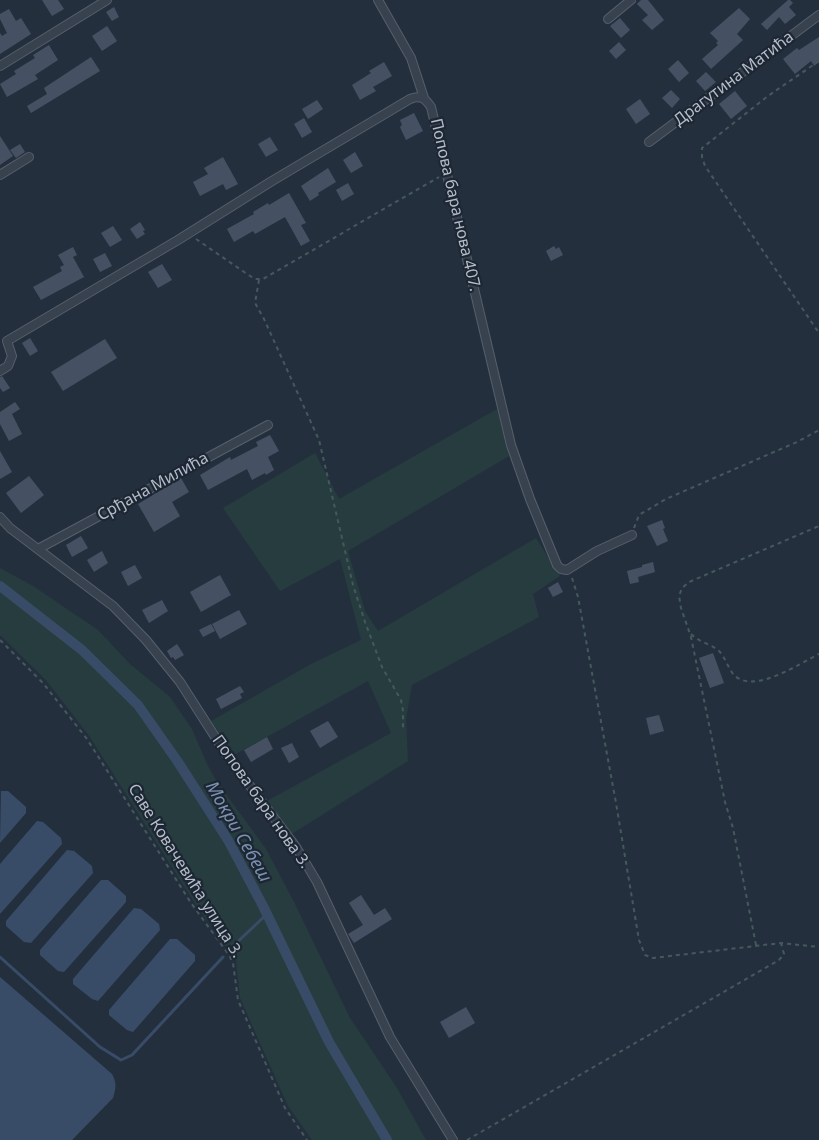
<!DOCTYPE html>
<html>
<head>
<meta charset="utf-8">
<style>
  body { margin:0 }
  canvas { display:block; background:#242f3e }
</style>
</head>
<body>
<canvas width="819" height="1140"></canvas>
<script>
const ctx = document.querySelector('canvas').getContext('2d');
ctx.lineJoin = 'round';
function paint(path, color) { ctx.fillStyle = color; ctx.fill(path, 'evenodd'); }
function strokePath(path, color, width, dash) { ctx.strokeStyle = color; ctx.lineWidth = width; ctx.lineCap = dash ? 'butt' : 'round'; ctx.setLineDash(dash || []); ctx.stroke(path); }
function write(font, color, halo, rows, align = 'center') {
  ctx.font = font + ' "Noto Sans",sans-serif'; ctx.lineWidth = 4.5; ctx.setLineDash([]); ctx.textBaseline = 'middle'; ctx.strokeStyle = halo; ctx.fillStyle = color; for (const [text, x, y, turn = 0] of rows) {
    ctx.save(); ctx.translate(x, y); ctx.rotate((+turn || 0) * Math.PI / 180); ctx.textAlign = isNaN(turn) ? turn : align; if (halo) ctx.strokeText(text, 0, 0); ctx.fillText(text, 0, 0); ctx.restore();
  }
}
paint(new Path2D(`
  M497,409L509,456L348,551L365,611L378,631L536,538L560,576L533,594L539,617L412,685L406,719L408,761L290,835L267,801L391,733L368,681L234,755L211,721L311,664L361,640L340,559L280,591L223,508L315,453L339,499Z
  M0,568L33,586L98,630L130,664L170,697L192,729L207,764L217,782L266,849L294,902L350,1018L397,1088L426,1140H312L288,1106L240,998L236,960L196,905L90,737L46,680L0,635Z`), '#263c3f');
paint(new Path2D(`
  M1,791H8L26,807V813L0,843Z
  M37,821L43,822L61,838L62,844L0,914V864Z
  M67,850L74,851L92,866L93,873L31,943L24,942L6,926V921Z
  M101,880H108L126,896V902L64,972L58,971L40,955V950Z
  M134,908L141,909L159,924L160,930L98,1001L92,999L73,984V979Z
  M170,939H177L195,955V961L133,1032L127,1030L109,1015V1010Z
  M0,977L112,1074C117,1083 116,1088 113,1098L72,1140H0Z`), '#394c67');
strokePath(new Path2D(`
  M231,948L267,914
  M0,957L100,1047L121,1060L132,1055L223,957`), '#394c67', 3);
strokePath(new Path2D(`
  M0,586L82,650L138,705L178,762L228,840L263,906L329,1042L387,1140`), '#394c67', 10);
paint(new Path2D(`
  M42,0H58L64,9L52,16Z
  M641,0H648L664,20L652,30L642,20L648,15L637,4Z
  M788,0H790L793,3L789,7L796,15L785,24L779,17L767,30L761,24Z
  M114,7L119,17L112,21L106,12Z
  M739,8L750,19L737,34L743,40L711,69L702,59L718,45L716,43L718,41L710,33Z
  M9,9L16,21L21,18L31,34L0,54V33L2,36L7,33L0,19V14Z
  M620,18L630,30L621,38L610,26Z
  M107,26L117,41L102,51L92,36Z
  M819,37V62L814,66L811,61L795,74L783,59L797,48L799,50Z
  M619,42L626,50L616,59L609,51Z
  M49,45L58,60L35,75L38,79L7,97L0,84L16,74L14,71L35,58L33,55Z
  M91,57L100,71L31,113L27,106L47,94L44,88Z
  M678,60L689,73L679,82L668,69Z
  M384,62L392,76L373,87L376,91L360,100L352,85L371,73L369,71Z
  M706,72L716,82L705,91L696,81Z
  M671,90L680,99L672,108L662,98Z
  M735,91L747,106L731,119L719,104Z
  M640,99L650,114L636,124L626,109Z
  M317,100L323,109L308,119L302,109Z
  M414,113L423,131L406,140L400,127L402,125L400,120Z
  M304,118L312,132L302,138L294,124Z
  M0,136L13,156L0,165Z
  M270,137L278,150L266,157L258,144Z
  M20,144L25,152L16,158L10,150Z
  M355,152L363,166L351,173L343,160Z
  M223,157L238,184L226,190L223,184L200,196L193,182L208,174L204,168Z
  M328,168L336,182L318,193L319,195L310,201L301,186Z
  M348,183L354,194L342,201L336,190Z
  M289,193L306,223L301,225L310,241L301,246L285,217L255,234L253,231L234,242L227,229L254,214L253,212L268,203L269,205Z
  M140,222L145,230L143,231L145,234L137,239L130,229Z
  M113,226L122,240L110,247L101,233Z
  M554,246L556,249L559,247L563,255L551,261L546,251Z
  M73,247L77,255L73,257L84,277L41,300L33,287L62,271L60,267L64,265L58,255Z
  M105,253L112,266L100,272L93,259Z
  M162,264L172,280L158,288L148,272Z
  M30,338L38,351L30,356L22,343Z
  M105,339L117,358L63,391L51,372Z
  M2,376L10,388L3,392L0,388V377Z
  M15,402L20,409L12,414L22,434L9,441L0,424V412Z
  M270,435L279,451L268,457L274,470L266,475L265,473L252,480L247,469L208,490L200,475L230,457L231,460L258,446L256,442Z
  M0,451L12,472L0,479Z
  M29,476L44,495L21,513L6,493Z
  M181,478L189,492L172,502L180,516L154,532L138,504Z
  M662,520L665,528L663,529L668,541L657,546L647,526Z
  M81,536L88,548L72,557L66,545Z
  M102,551L108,563L94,572L87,560Z
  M653,562L655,572L638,577L639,582L630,584L627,571L642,567V565Z
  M135,565L142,578L128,586L121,572Z
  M220,575L231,595L201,612L190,592Z
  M558,582L563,592L553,597L548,588Z
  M162,600L168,611L149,623L142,610Z
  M239,610L247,624L220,639L212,624Z
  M211,624L215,631L203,637L199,630Z
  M177,644L184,655L175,660L173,657L171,658L167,651Z
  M713,653L724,683L710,688L699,658Z
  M240,686L244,692L240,694L242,698L221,709L216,699Z
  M659,715L664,731L650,735L646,718Z
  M328,721L338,737L320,748L310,731Z
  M267,737L273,749L251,762L244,750Z
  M292,743L299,757L289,763L281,748Z
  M361,895L374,915L385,908L392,919L354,943L348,934L363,925L349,903Z
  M466,1007L475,1023L449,1038L440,1022Z`), '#455162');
const street = new Path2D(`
  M378,0L411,58L424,98
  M608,19L631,0
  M0,66L107,0
  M649,142L819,15
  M0,175L29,157
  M7,341L178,240L272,181L410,99C421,95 425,98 431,107L511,445L530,499L557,565L561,569L567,570L597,551L632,535
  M0,371L8,366L12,356L7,341
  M0,517L10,528L113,606L146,640L180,682L226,754L296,847L317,882L390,1037L453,1140
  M38,549L268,425`);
strokePath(street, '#565f6c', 10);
strokePath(new Path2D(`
  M819,61L768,96L702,148V157L705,166L819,333
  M196,239L247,274L255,279H263L439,177
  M259,280L255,303L264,319L319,440L353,585L365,622L382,667L401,700L403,711V731
  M634,528L639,515L666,499L797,442L819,430
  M572,578L578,597L616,803L639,940L645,955L653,958L781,943L819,947
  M691,634C700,643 714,645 720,652C726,659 728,668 734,675C754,695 800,663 819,654
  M0,640L43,683L87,739L191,903L229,955L233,963L238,1000L285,1108L307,1140
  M756,945L733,828L725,802L691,637L681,608L679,596L682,588L689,582L819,526
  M467,1140L779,960L784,954L781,943`), '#44595c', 2, [4, 4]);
strokePath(street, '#38414e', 8);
write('16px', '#b4bcc9', '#1d2633', [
  ["Драгутина Матића",734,79,-37],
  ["Попова бара нова 407.",455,205,77],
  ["Срђана Милића",153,487,-29],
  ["Попова бара нова 3.",261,802,55],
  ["Саве Ковачевића улица 3.",185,871,58]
]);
write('italic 18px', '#7c92b1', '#1d2633', [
  ["Мокри Себеш",238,832,60]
]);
</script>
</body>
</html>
